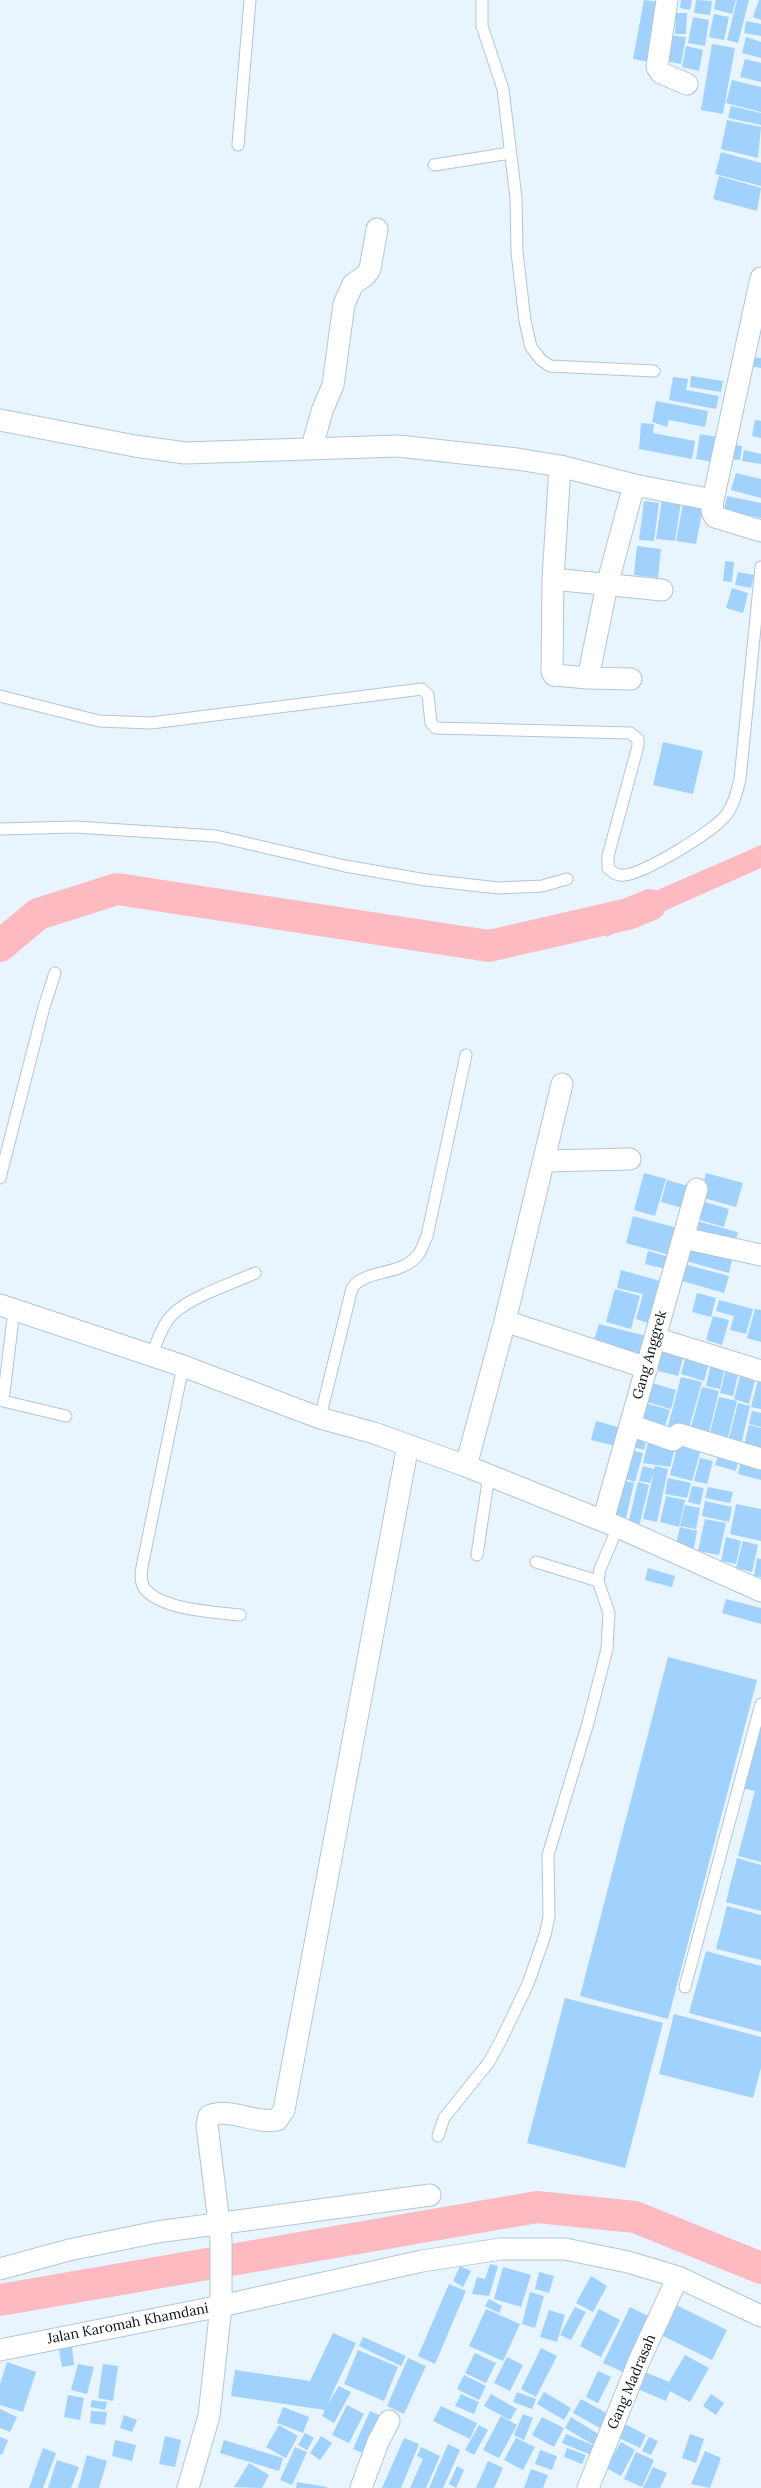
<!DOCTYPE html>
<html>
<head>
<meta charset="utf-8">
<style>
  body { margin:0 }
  canvas { display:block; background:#e8f4fe }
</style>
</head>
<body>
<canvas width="761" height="2488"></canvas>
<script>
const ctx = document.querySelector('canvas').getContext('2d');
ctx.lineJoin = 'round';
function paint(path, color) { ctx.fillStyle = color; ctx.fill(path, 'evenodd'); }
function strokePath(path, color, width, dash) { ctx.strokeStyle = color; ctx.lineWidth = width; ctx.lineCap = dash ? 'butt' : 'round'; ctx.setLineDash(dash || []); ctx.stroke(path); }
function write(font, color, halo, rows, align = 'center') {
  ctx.font = font + ' Lora,serif'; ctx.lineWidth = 4; ctx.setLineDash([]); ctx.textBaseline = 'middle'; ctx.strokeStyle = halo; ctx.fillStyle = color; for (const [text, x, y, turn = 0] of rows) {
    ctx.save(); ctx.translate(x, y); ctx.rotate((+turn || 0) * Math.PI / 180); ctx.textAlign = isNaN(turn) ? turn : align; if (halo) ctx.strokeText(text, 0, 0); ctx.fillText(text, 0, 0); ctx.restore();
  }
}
paint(new Path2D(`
  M761,845V868L606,937L609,914L639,898Z`), '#fdbac1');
strokePath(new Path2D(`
  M0,946L38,914L117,889L489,946L628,914L650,905
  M0,2300L537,2207L635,2217L761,2268`), '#fdbac1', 32);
paint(new Path2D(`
  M644,0L660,2L649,62L633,59Z
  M681,0H692L690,10L680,8Z
  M696,0L712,1L710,15L694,13Z
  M716,0H736L732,14L714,9Z
  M737,0H749L738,43L727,40Z
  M759,0H761V20L753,17Z
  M676,13H687L686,34H675Z
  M714,14L729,17L724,40L709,37Z
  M693,17L709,20L705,46L688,43Z
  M746,21L761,24V36L744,33Z
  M669,35L686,37L681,64L665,61Z
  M746,37L761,42V58L742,53Z
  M712,44L735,48L723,114L701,110Z
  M686,46L703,50L699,71L682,67Z
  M745,59L761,63V82L740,77Z
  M732,80L761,87V112L726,103Z
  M731,106L761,113V125L728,118Z
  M727,120L761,127L758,158L721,149Z
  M721,152L761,163V186L715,174Z
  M719,176L761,188L757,211L713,199Z
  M753,357L761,358V368L750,366Z
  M691,376L723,381L721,392L690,387Z
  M673,377L688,379L686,390L719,396L716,409L669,400Z
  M656,401L708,411L705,427L669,420L667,427L652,422Z
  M755,420L761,421V438L752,436Z
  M641,423L654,424L653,433L695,441L692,459L639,449Z
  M700,434L717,437L713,462L696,459Z
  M728,444L742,446L740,460L726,459Z
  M744,450L761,454V464L742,461Z
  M736,473L761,479V498L731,490Z
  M727,496L761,503V518L724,510Z
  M662,499L681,502L675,541L656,539Z
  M644,501L659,503L654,541L639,540Z
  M683,504L703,508L696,544L676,541Z
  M637,546L661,549L658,578L634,575Z
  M725,561L734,562L732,582L723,581Z
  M738,572L754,575L751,588L735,585Z
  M732,588L748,593L743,613L726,608Z
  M663,742L703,751L693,794L653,785Z
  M644,1173L666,1179L655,1216L634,1210Z
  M706,1173L743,1183L736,1207L700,1197Z
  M667,1180L692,1187L686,1209L661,1202Z
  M701,1201L729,1209L724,1227L696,1219Z
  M633,1216L681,1229L673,1256L626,1243Z
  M693,1220L738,1232L734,1246L689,1234Z
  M690,1243L733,1255L729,1273L686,1261Z
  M648,1251L673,1258L670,1270L645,1264Z
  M684,1264L729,1276L724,1293L679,1280Z
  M621,1270L660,1281L648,1323L636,1319L643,1294L617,1288Z
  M615,1289L640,1296L631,1329L606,1322Z
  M697,1293L716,1298L711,1317L692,1312Z
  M719,1300L753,1309L746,1334L730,1330L734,1316L716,1311Z
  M755,1309L761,1310V1342L747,1338Z
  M713,1316L729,1320L722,1345L706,1340Z
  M599,1324L650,1337L645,1357L593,1343Z
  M661,1343L685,1350L678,1376L654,1370Z
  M687,1352L710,1359L704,1381L681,1374Z
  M711,1363L725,1366L720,1389L706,1386Z
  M726,1368L739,1371L733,1396L720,1393Z
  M740,1376L755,1380L749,1404L734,1399Z
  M681,1377L702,1382L687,1435L667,1430Z
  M758,1380H761V1409L751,1407Z
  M652,1383L676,1390L671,1409L647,1402Z
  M702,1387L719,1391L709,1432L691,1427Z
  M719,1397L737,1401L727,1441L709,1437Z
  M641,1402L670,1410L664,1429L635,1422Z
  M738,1403L750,1406L741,1445L728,1442Z
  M752,1411L761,1413V1427L749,1424Z
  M596,1421L625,1429L620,1447L591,1440Z
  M749,1425L761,1428V1454L743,1450Z
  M634,1430L648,1434L644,1450L630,1446Z
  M650,1434L676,1444L670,1467L643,1463Z
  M680,1436L703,1442L692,1481L670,1475Z
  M720,1449L740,1454L736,1471L715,1465Z
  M630,1450L643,1453L635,1482L623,1478Z
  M700,1458L713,1461L707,1484L694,1481Z
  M741,1460L761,1465V1480L738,1474Z
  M643,1466L654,1469L655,1466L668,1469L657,1522L643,1519L654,1472L650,1483L639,1481Z
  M668,1478L691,1483L687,1498L665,1494Z
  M621,1480L634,1483L626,1518L613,1515Z
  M638,1482L649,1485L638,1531L627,1529Z
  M692,1486L704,1488L700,1505L688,1502Z
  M708,1487L733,1492L730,1503L705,1498Z
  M666,1496L685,1500L679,1527L660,1522Z
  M705,1501L732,1507L729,1522L702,1516Z
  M736,1504L761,1509V1541L730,1534Z
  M685,1505L700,1508L696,1529L680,1526Z
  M705,1519L726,1523L719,1555L698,1551Z
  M680,1527L697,1531L693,1552L675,1548Z
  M726,1537L741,1541L736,1564L721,1561Z
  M743,1541L758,1545L752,1572L736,1568Z
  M757,1558L761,1559V1577L754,1576Z
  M648,1568L675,1576L672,1587L645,1580Z
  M726,1599L761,1608V1624L722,1613Z
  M668,1657L757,1680L668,2019L580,1996Z
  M761,1719V1862L738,1856L755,1791L742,1788Z
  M737,1858L761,1865V1911L726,1902Z
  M727,1906L761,1915V1960L716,1949Z
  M706,1951L761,1966V2032L689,2013Z
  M565,1998L663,2023L625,2168L527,2143Z
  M674,2014L761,2037V2068L753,2098L659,2074Z
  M490,2264L498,2266L489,2296L472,2294L477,2277L485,2279Z
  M460,2266L471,2271L463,2287L453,2281Z
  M503,2267L531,2275L521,2307L494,2299Z
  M539,2272L554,2276L549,2293L535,2289Z
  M591,2276L607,2286L593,2312L576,2303Z
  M449,2284L466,2291L435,2364L418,2356Z
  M530,2292L544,2296L535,2328L522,2324Z
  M489,2299L502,2306L499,2313L485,2306Z
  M674,2304L727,2330L712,2360L659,2334Z
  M575,2307L586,2312L571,2340L560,2335Z
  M630,2307L650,2317L623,2372L603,2363Z
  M486,2309L520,2324L503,2361L469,2346Z
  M599,2309L620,2320L601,2357L580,2346Z
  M549,2310L565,2315L557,2342L540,2337Z
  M333,2333L356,2343L327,2405L339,2386L351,2392L334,2423L322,2416L325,2410L231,2396L235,2370L310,2381Z
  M363,2337L406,2356L401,2366L359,2346Z
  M72,2347L74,2365L62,2367L59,2349Z
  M541,2348L557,2356L536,2397L521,2389Z
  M358,2350L398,2367L384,2401L344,2384Z
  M475,2353L496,2363L486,2383L465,2373Z
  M685,2355L709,2368L690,2402L670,2391L666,2401L633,2387L640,2370L669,2382Z
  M507,2357L523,2365L510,2391L494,2383Z
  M408,2358L426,2366L404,2414L387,2406Z
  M7,2362L36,2372L23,2412L0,2405V2384Z
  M78,2364L94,2367L87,2394L71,2390Z
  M103,2364L118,2366L113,2401L98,2398Z
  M598,2371L611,2377L598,2403L586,2397Z
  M464,2375L486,2386L479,2400L457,2389Z
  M517,2392L536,2399L532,2409L513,2402Z
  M544,2392L571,2408L564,2420L537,2404Z
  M461,2394L479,2402L474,2414L455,2406Z
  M491,2394L517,2409L510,2420L484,2406Z
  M711,2394L724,2403L716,2415L703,2406Z
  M68,2395L84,2398L80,2420L64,2417Z
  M581,2399L610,2415L602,2429L573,2413Z
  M92,2400L107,2402L105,2410L90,2407Z
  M347,2405L364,2414L349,2443L332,2435Z
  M441,2406L477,2423L470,2439L433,2421Z
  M283,2407L309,2417L303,2433L277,2423Z
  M0,2409L17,2417L10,2432L0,2428Z
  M91,2411L107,2412L105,2425L90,2423Z
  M370,2411L384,2417L367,2455L353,2449Z
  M523,2414L533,2418L524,2440L514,2435Z
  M124,2415L137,2420L132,2432L120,2428Z
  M501,2416L517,2425L499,2458L483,2450Z
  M542,2417L564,2428L554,2447L532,2435Z
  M571,2417L600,2435L594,2445L565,2428Z
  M625,2424L646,2435L640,2448L619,2438Z
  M279,2425L298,2436L286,2458L266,2447Z
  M479,2425L488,2430L474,2455L465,2450Z
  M305,2433L314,2438L307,2450L298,2445Z
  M566,2434L595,2446L591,2455L562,2443Z
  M690,2434L704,2439L696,2463L682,2458Z
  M165,2436L181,2440L175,2467L159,2464Z
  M321,2436L332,2443L320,2460L310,2453Z
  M0,2437L8,2440L2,2455L0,2454Z
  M649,2437L658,2441L651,2455L642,2451Z
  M404,2438L419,2444L401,2488H382Z
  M516,2438L535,2447L523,2470L504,2460Z
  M115,2440L136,2445L132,2461L112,2456Z
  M224,2440L283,2458L279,2471L220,2453Z
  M621,2442L635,2450L621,2476L606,2468Z
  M448,2444L460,2450L443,2488H429Z
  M295,2447L307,2452L292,2485L280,2480Z
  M421,2447L440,2456L426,2488H410L423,2459L417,2456Z
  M43,2448L56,2453L43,2488H29Z
  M567,2448L586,2455L582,2464L564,2457Z
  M540,2450L557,2456L552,2470L535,2464Z
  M705,2451L721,2458L710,2488L691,2484Z
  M636,2452L654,2460L642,2487L624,2479Z
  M87,2455L107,2461L99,2488H78Z
  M57,2460L79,2467L71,2488H48Z
  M488,2461L503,2468L494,2488H476Z
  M249,2463L269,2475L262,2488L234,2487Z
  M457,2466L464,2470L456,2488L449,2484Z
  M653,2467L667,2473L660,2488H643Z
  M531,2469L548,2475L543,2488H524Z
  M297,2482L327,2487V2488H296Z`), '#a0d2fd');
const lane = new Path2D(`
  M482,0V26L503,89L516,198L517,252L525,321L531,347L541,360L550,366L654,371
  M238,145L250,0
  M434,165L510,153
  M0,696L99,721L151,723L422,689L428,695L431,723L436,728L630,733L638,739V746L608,856V868C613,873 617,876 624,875C644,874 714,831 726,815C734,805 737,791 740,779L761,567
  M0,829L75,827L216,836L345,866L426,880L499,888L542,886L567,879
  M0,1178L44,1007L55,973
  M14,1310L3,1401L66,1416
  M152,1355C157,1341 163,1323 174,1313C193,1296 231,1284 255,1273
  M183,1366L142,1567C141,1574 140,1583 145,1589C162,1610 215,1612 240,1615
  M320,1418L352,1288C367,1268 400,1277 418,1255C422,1250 424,1242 427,1236L466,1055
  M477,1555L489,1475
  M536,1562L598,1581
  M685,1987L761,1704
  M438,2136L444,2118L489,2062L501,2040L528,1984L545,1935L549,1917L548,1855L588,1723L607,1649L609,1613L598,1581L600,1569L618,1527`);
const street = new Path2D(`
  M667,0L657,67L661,73L687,84
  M0,420L135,446L185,453L398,446L517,459L560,466L634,485L713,500L712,511L715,517L761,531
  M312,447L322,411L333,385L344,304L353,284L365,276L370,269L377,229
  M713,500L761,278
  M553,579L560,466
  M588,678L554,675L552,672L553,579L662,590
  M631,679L588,678L607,585L634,485
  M545,1161L630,1159
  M683,1238L761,1255
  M0,1305L183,1366L320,1418L374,1433L466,1466L618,1527L761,1591
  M505,1321L647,1368
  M655,1338L761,1371
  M630,1425L673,1440L679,1434L761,1459
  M466,1466L505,1321L562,1084
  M603,1521L697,1189
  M0,2269L69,2250L157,2232L430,2195
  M0,2350L221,2306L422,2261L501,2249H565L628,2262L678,2277L761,2316
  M188,2488L209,2416L221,2306V2239L207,2125L209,2116C230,2107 254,2124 277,2120L284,2110L408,1445
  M361,2488L378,2442L389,2421
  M588,2488L639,2361L678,2277`);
strokePath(lane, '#b3c6d6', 13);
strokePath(street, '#b3c6d6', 23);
strokePath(lane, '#fff', 11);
strokePath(street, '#fff', 21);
write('14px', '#090f15', '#fff', [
  ["Gang Anggrek",650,1355,-74],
  ["Jalan Karomah Khamdani",128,2324,-11],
  ["Gang Madrasah",632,2382,-67]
]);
</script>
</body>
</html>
